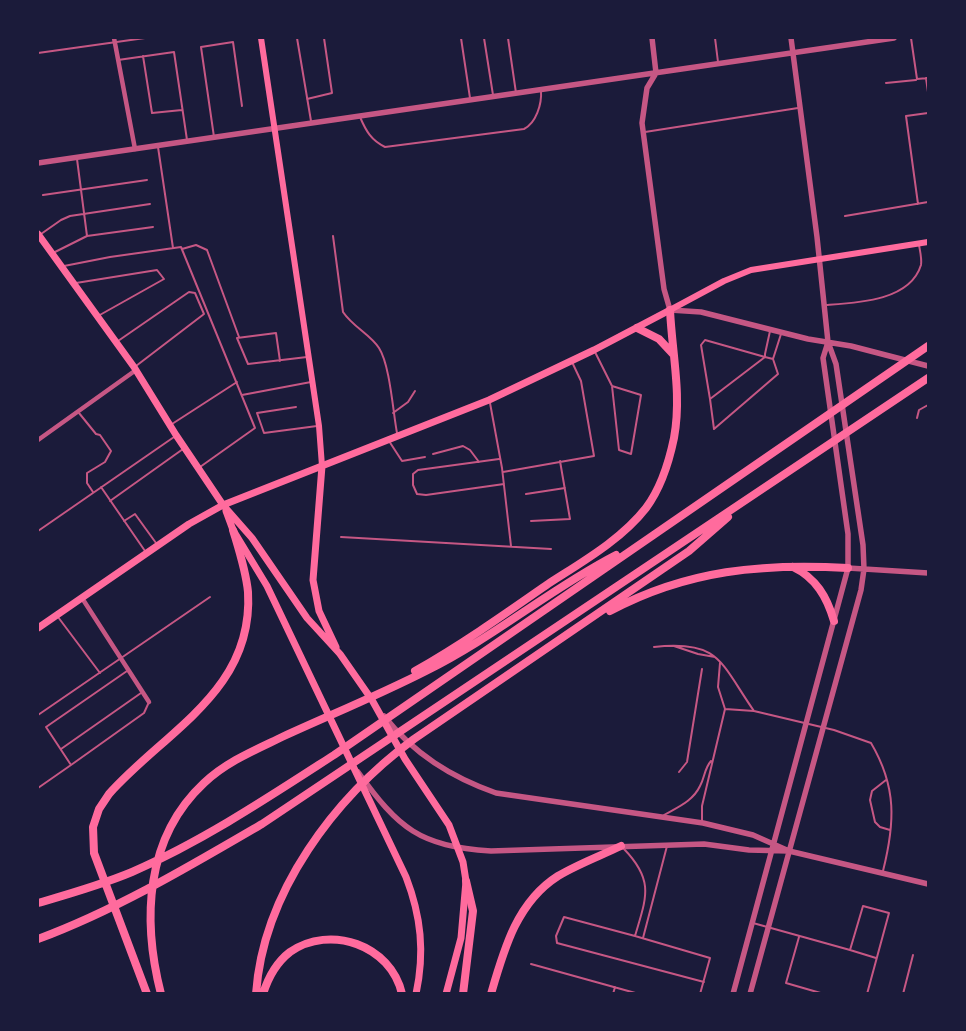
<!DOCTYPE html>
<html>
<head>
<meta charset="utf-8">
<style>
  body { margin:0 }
  #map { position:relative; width:966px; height:1031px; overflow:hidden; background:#1b1b3a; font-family:Literata,serif }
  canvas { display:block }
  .frame { position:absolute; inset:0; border:39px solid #1b1b3a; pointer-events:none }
</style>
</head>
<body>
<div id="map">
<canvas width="966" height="1031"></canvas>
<div class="frame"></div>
</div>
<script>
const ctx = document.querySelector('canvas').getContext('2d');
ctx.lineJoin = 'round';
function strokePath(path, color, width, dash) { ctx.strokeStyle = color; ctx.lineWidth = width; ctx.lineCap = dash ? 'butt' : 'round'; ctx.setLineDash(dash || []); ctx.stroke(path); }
strokePath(new Path2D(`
  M297,38L311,121
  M461,38L470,98
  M484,38L493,95
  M508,38L516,93
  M715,38L718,62
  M911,38L917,79L928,78
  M38,53L145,38
  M143,56L152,113L182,110
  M118,60L174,52L187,140
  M926,78L928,92
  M886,83L916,80
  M307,99L332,93L324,38
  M360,117C366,131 371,140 385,147L524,129C536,123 542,104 541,91
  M645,132L798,108
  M214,137L201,47L233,42L242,106
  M158,147L173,248
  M43,195L147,180
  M918,204L906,116L928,113
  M845,216L928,202
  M41,234L61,220L70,216L150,204
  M87,236L153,227
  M333,236L343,312C353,327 370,334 379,348C390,365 393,412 397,433
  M182,249L196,245L207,250L239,337
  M53,253L87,236L77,159
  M64,266L110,257L181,247L255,428L200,467
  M76,283L157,270L164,279L98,316
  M826,305C857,303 910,301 921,265C922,259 920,251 919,245
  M770,331L765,354V357L773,359L781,334
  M118,341L189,292L195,293L204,314L136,366
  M595,352L612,386L619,450L631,454L641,395L612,386
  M765,357L710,399L714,429L778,374L773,359
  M280,361L276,333L237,338L248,364L307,357
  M242,395L311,382
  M710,399L701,345L705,340L765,357
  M490,403L502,468L511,546
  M296,407L257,413L264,433L317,426
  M79,413L96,434L100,435L111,451L105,462L87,473V483L93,492
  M393,413L408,402L415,391
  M917,418L919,410L928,405
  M172,424L237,382
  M389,441L402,461L425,457
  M433,454L463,446L470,450L479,462
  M499,459L418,470L413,474V485L417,494L426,495L504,484
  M503,472L594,456L581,381L572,362
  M101,487L145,551
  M526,494L565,488
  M110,501L183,449
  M124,521L135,514L156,543
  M531,521L570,519L560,461
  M38,531L174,437
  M341,537L551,549
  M58,617L100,673
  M674,646L698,654L715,657
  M654,647C720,640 720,662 754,711
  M725,709L754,711L834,730L871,743C897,787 895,823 883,871
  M38,715L210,597
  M61,749L141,693
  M71,765L144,713L149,702
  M679,772L687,762L702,669
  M886,780L872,791L870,800L875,822L880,827L890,830
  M38,788L71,765L46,727L127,671
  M664,815C678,807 693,801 700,786C705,777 704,769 711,761
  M702,821V806L725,709L718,687L720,663
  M624,849C655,881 646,898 635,936L710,958L700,994
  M753,923L850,950L863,906L889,913L867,994
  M635,936L564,917L556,936L557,943L704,982
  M799,937L786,983L824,994
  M643,938L667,846
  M850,950L876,958
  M531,964L639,994
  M613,994L615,987
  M903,994L913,955`), '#c65784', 2);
strokePath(new Path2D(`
  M114,38L135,149
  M38,440L136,370
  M82,598L149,702`), '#c65784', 4.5);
strokePath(new Path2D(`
  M652,38L656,73L647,88L642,123L664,289L670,310L701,312L808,339L851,346L928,366
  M38,163L894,38
  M848,568L928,573
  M384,716C414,754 451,777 496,793L703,823L753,835L789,851L928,884
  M358,772C399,829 419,846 491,851L704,844L749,850L788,851
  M733,994L848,568V534L823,358L828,342
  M750,994L861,590L864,569L863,545L836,364L828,342L817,237L791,38`), '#c65784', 5.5);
strokePath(new Path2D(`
  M261,38L319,426L322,466
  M670,310L724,281L751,270L928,242`), '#ff6b9d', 6);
strokePath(new Path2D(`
  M38,234L134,367L176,435L223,505L252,538L307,618L340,654L372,700L405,759L449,825L463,862L466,881L461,938L446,994
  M322,466L313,580L319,611L336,647
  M226,511L233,530L267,586L406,877C421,916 425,952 416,994
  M38,628L189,524L223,505L489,400L594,350L670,310`), '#ff6b9d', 7);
strokePath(new Path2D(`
  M637,328L659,339L673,354
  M793,567C816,578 827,597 834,621
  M610,611C687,570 763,563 848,568
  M415,671C461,645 505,614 548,584C582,562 621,540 646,508C661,488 669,462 674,438C682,395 672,353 670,310
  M38,903C69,894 101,885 132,872C203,841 269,797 334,755L928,346
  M38,939C116,910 190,866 262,824L928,378
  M147,994L94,853L93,827L99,809L109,794C165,731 254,691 248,592C246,571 239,550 233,530
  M161,994C142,920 145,838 204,783C226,762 255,750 282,737C330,715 379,695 426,671C493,638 550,589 616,555
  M256,994C263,892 335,797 414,739L689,551L728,517
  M263,994C268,978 277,962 290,952C330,924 391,945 402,994
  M463,994L473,911L466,881
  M491,994C504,949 517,902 558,876C578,864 600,856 621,846`), '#ff6b9d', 8);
</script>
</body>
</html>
